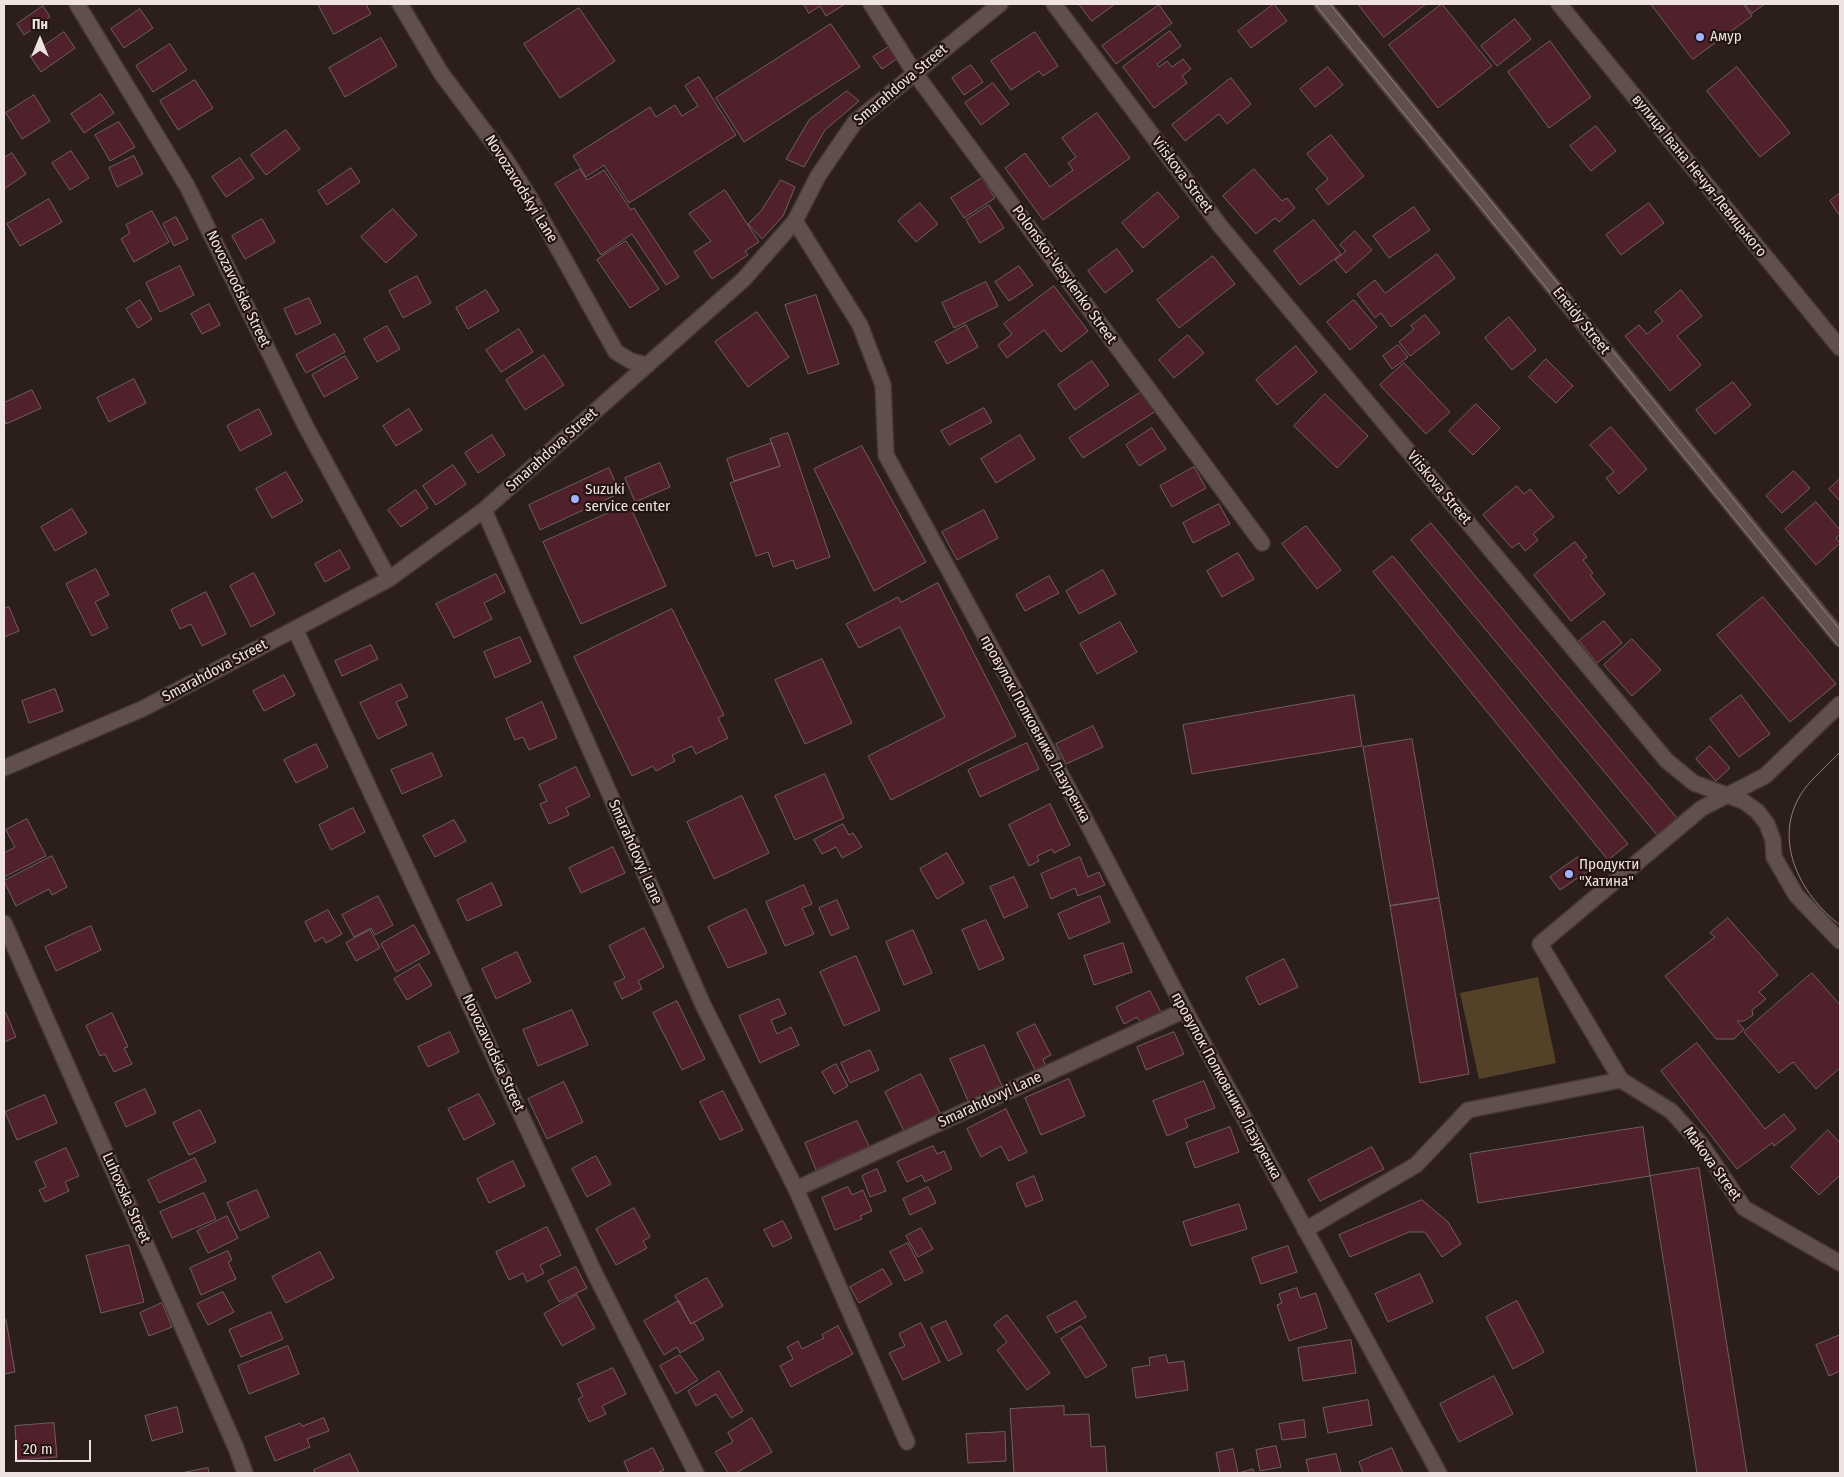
<!DOCTYPE html>
<html>
<head>
<meta charset="utf-8">
<style>
  body { margin:0 }
  #map { position:relative; width:1844px; height:1477px; overflow:hidden; background:#2c1e1b; font-family:"Fira Sans Condensed",sans-serif }
  canvas { display:block }
  .frame { position:absolute; inset:0; border:5px solid #eee3e1; pointer-events:none }
  .north { position:absolute; left:15px; top:15px; width:50px; height:50px; -webkit-text-stroke:4px #231412; paint-order:stroke; rotate:0deg; font-size:14px; font-weight:700; line-height:20px; text-align:center; color:#eee3e1 }
  .north::after { content:''; display:block; margin:auto; width:18px; height:22px; background:#eee3e1; clip-path:polygon(50% 0,100% 100%,50% 72%,0 100%) }
  .scale { position:absolute; left:15px; top:1440px; width:76px; height:22px; box-sizing:border-box; border:2px solid #eee3e1; border-top:0; padding-left:6px; font-size:15px; line-height:18px; white-space:nowrap; color:#eee3e1; -webkit-text-stroke:4px #231412; paint-order:stroke }
</style>
</head>
<body>
<div id="map">
<canvas width="1844" height="1477"></canvas>
<div class="frame"></div>
<div class="north">Пн</div>
<div class="scale">20 m</div>
</div>
<script>
const ctx = document.querySelector('canvas').getContext('2d');
ctx.lineJoin = 'round';
function paint(path, color) { ctx.fillStyle = color; ctx.fill(path, 'evenodd'); }
function strokePath(path, color, width, dash) { ctx.strokeStyle = color; ctx.lineWidth = width; ctx.lineCap = dash ? 'butt' : 'round'; ctx.setLineDash(dash || []); ctx.stroke(path); }
function write(font, color, halo, rows, align = 'center') {
  ctx.font = font + ' "Fira Sans Condensed",sans-serif'; ctx.lineWidth = 4.5; ctx.setLineDash([]); ctx.textBaseline = 'middle'; ctx.strokeStyle = halo; ctx.fillStyle = color; for (const [text, x, y, turn = 0] of rows) {
    ctx.save(); ctx.translate(x, y); ctx.rotate((+turn || 0) * Math.PI / 180); ctx.textAlign = isNaN(turn) ? turn : align; if (halo) ctx.strokeText(text, 0, 0); ctx.fillText(text, 0, 0); ctx.restore();
  }
}
paint(new Path2D(`
  M1538,977L1556,1063L1479,1079L1460,993Z`), '#534228');
const building = new Path2D(`
  M318,4H366L371,14L334,34Z
  M804,4H845L826,16L820,6L809,13Z
  M1079,4H1115L1092,21Z
  M1274,4L1287,21L1251,48L1238,31Z
  M1358,4H1426L1384,37Z
  M1442,4L1492,66L1438,108L1389,45Z
  M1651,4H1743L1752,16L1693,59Z
  M1745,4H1765L1752,13Z
  M1159,5L1172,23L1116,64L1102,46Z
  M43,6L50,17L24,35L17,24Z
  M579,8L615,61L560,98L524,44Z
  M140,9L153,28L124,48L111,29Z
  M1515,19L1531,39L1497,66L1481,46Z
  M831,24L860,67L744,142L716,98Z
  M1170,31L1181,46L1157,64L1159,67L1167,61L1172,67L1183,59L1191,69L1182,76L1187,83L1154,108L1123,67Z
  M64,32L75,48L41,72L30,56Z
  M1035,32L1058,66L1043,76L1039,71L1011,90L991,61Z
  M381,38L397,66L345,97L329,68Z
  M1550,41L1591,97L1549,128L1508,72Z
  M170,44L187,70L153,92L136,66Z
  M890,46L898,58L882,69L873,57Z
  M971,65L983,82L964,95L952,78Z
  M1328,67L1343,85L1315,107L1300,89Z
  M1737,67L1790,133L1760,157L1707,91Z
  M699,77L736,135L629,203L604,165L586,177L573,156L650,107L656,117L675,105L682,116L698,106L685,86Z
  M1231,78L1251,104L1227,124L1219,114L1185,141L1172,125Z
  M195,80L213,108L178,130L160,101Z
  M993,83L1009,104L981,125L965,103Z
  M847,91L859,101L825,130L804,167L786,159L809,120Z
  M101,94L114,113L84,133L71,114Z
  M34,95L50,121L22,139L6,113Z
  M1097,113L1130,158L1043,220L1005,168L1025,153L1050,187L1073,170L1068,163L1076,157L1062,138Z
  M119,122L135,147L110,161L95,135Z
  M1596,126L1616,151L1591,171L1570,146Z
  M286,130L300,149L266,175L251,155Z
  M1331,135L1364,176L1328,205L1316,189L1328,179L1307,154Z
  M71,151L89,178L70,190L52,163Z
  M12,153L26,174L4,189V158Z
  M134,156L143,174L117,187L109,168Z
  M240,158L254,178L226,197L212,177Z
  M351,168L360,182L327,205L318,191Z
  M580,169L587,180L604,170L631,210L634,208L679,277L666,285L632,234L601,255L555,184Z
  M1254,169L1282,201L1287,198L1295,208L1279,222L1275,218L1256,234L1223,196Z
  M982,178L995,198L964,218L951,198Z
  M781,180L795,187L783,216L762,239L748,224L761,211Z
  M725,190L759,242L745,251L748,255L712,279L694,252L711,241L689,214Z
  M1158,192L1179,217L1143,248L1122,223Z
  M1840,193V216L1830,201Z
  M49,199L62,222L20,246L7,224Z
  M920,203L938,224L916,242L898,221Z
  M1649,203L1664,223L1621,255L1606,235Z
  M989,205L1004,228L980,243L966,220Z
  M1414,207L1430,230L1389,258L1373,236Z
  M393,209L417,235L386,263L361,237Z
  M152,211L169,242L134,262L121,239L130,233L126,225Z
  M176,217L188,239L174,246L163,224Z
  M262,219L275,242L245,259L232,236Z
  M1314,220L1341,254L1300,285L1274,251Z
  M1355,231L1372,250L1346,273L1335,260L1346,251L1340,245Z
  M626,241L659,289L630,308L597,260Z
  M1117,249L1133,271L1105,293L1088,271Z
  M1437,254L1455,278L1391,327L1381,313L1375,318L1357,294L1375,280L1385,293Z
  M1213,256L1235,284L1179,328L1157,300Z
  M180,266L194,295L160,312L146,283Z
  M1019,266L1033,285L1009,301L995,282Z
  M417,276L431,303L403,318L389,291Z
  M986,282L998,306L954,328L942,303Z
  M1054,286L1088,331L1061,352L1044,330L1007,358L998,345L1012,334L1004,324Z
  M486,290L499,311L468,329L456,308Z
  M1681,290L1702,316L1677,336L1701,365L1670,391L1625,336L1639,325L1647,334L1663,321L1655,312Z
  M816,295L839,364L808,374L785,305Z
  M309,298L321,323L296,335L284,309Z
  M140,300L152,319L138,328L126,309Z
  M1354,300L1377,327L1350,350L1327,322Z
  M209,304L220,325L202,334L191,314Z
  M757,312L789,357L748,387L715,342Z
  M1425,315L1440,333L1410,356L1399,342L1414,329L1411,326Z
  M1509,317L1536,350L1512,370L1485,338Z
  M966,325L978,347L947,364L935,342Z
  M387,326L400,349L377,362L364,339Z
  M519,329L533,352L501,372L486,350Z
  M335,334L345,352L306,373L296,355Z
  M1188,335L1204,353L1174,378L1159,360Z
  M1398,345L1408,357L1392,369L1383,356Z
  M1296,346L1317,372L1277,405L1256,380Z
  M544,355L564,385L525,410L506,380Z
  M345,356L358,378L324,397L312,375Z
  M1546,359L1573,386L1556,403L1529,377Z
  M1092,361L1109,385L1075,410L1058,385Z
  M1404,363L1450,412L1426,434L1380,385Z
  M134,379L146,403L109,422L97,398Z
  M1733,382L1751,405L1715,434L1696,410Z
  M1146,389L1159,409L1083,458L1069,438Z
  M32,390L41,408L6,424L4,419V403Z
  M1325,394L1368,436L1337,468L1294,426Z
  M1476,404L1500,428L1473,455L1449,431Z
  M984,408L992,422L949,445L941,431Z
  M259,409L272,434L240,451L227,426Z
  M409,409L422,430L396,446L383,426Z
  M1611,427L1647,469L1619,494L1606,478L1614,472L1590,445Z
  M1152,428L1166,449L1139,466L1126,445Z
  M788,433L830,557L796,569L793,560L773,567L768,552L756,556L730,483L780,466L770,439Z
  M492,435L505,455L478,473L465,453Z
  M1020,435L1035,459L996,483L981,459Z
  M772,443L780,466L734,481L727,459Z
  M862,446L926,562L874,591L814,469Z
  M660,463L670,487L635,502L625,478Z
  M453,465L466,484L436,505L423,486Z
  M1194,467L1206,488L1172,507L1160,486Z
  M609,468L620,493L540,530L529,505Z
  M1794,471L1810,488L1782,513L1766,496Z
  M286,472L303,501L272,518L256,489Z
  M1840,479V501L1829,489Z
  M1517,486L1524,494L1530,489L1554,517L1533,534L1538,540L1525,551L1519,543L1512,548L1483,515Z
  M416,490L428,508L401,527L388,510Z
  M1816,502L1840,530V534L1836,538L1840,543L1816,565L1785,529Z
  M629,504L666,586L581,624L543,542Z
  M1219,504L1230,524L1193,543L1183,523Z
  M72,509L87,533L55,551L41,527Z
  M984,510L998,538L957,560L942,532Z
  M1431,523L1677,818L1657,835L1411,540Z
  M1306,526L1341,570L1317,589L1282,544Z
  M1575,542L1587,557L1583,560L1593,573L1590,575L1605,594L1571,621L1534,575Z
  M340,550L350,568L325,582L315,564Z
  M1238,553L1254,579L1222,597L1207,571Z
  M1393,556L1628,844L1608,860L1373,572Z
  M96,569L109,595L95,602L108,628L92,636L66,584Z
  M1103,570L1116,594L1079,614L1066,591Z
  M254,573L275,614L251,627L230,586Z
  M496,574L505,592L484,603L492,619L454,638L436,604Z
  M1049,576L1059,593L1025,611L1016,595Z
  M938,583L1016,736L891,800L868,756L945,717L900,627L859,648L846,624L898,597L901,602Z
  M206,592L226,634L202,646L191,624L180,629L171,610Z
  M1763,597L1836,684L1790,722L1717,635Z
  M9,607L19,631L4,637V609Z
  M672,609L724,715L718,718L728,738L696,754L692,746L672,755L675,761L656,771L653,766L632,776L574,657Z
  M1604,621L1622,643L1597,663L1579,641Z
  M1120,622L1137,652L1097,674L1080,644Z
  M520,637L531,662L495,678L484,652Z
  M1632,639L1661,670L1632,696L1604,665Z
  M371,645L378,659L342,676L335,661Z
  M822,659L852,723L805,744L775,680Z
  M284,675L295,695L264,711L253,691Z
  M401,684L408,697L396,702L407,725L378,739L360,703Z
  M55,689L63,711L29,723L22,701Z
  M1354,695L1362,746L1192,774L1183,725Z
  M1741,695L1770,734L1739,757L1710,719Z
  M542,702L557,738L529,750L523,737L515,740L506,719Z
  M1093,726L1103,747L1066,764L1056,744Z
  M1412,739L1439,898L1390,906L1363,747Z
  M1027,743L1039,769L980,797L968,770Z
  M316,744L328,767L296,783L284,760Z
  M1710,746L1730,768L1716,781L1696,759Z
  M432,753L442,776L402,794L391,770Z
  M576,767L590,796L566,808L569,815L549,824L540,804L547,801L539,785Z
  M825,774L844,818L795,840L775,796Z
  M742,796L769,853L714,879L687,822Z
  M1050,804L1070,845L1054,853L1052,849L1037,856L1039,861L1029,866L1009,825Z
  M353,808L365,832L331,850L319,825Z
  M27,819L46,856L4,877V853L15,847L6,830Z
  M454,820L466,841L435,857L423,836Z
  M843,824L849,835L853,833L862,847L842,858L836,847L822,854L814,840Z
  M613,847L625,873L581,893L569,868Z
  M947,853L964,883L937,899L920,869Z
  M52,856L67,887L52,895L49,889L16,906L4,881Z
  M1080,857L1088,877L1099,872L1105,885L1078,896L1075,888L1051,899L1041,874Z
  M1578,857L1588,871L1560,890L1550,877Z
  M1014,877L1028,907L1004,918L990,887Z
  M492,883L502,905L467,921L457,900Z
  M804,885L812,904L802,908L814,934L785,946L766,902Z
  M378,896L393,925L375,935L371,928L354,937L342,915Z
  M1100,896L1110,922L1069,939L1058,914Z
  M1439,898L1469,1074L1420,1083L1390,906Z
  M837,900L849,928L831,936L819,908Z
  M746,909L767,953L728,968L708,927Z
  M328,910L342,934L326,943L323,937L315,942L305,922Z
  M1728,918L1778,975L1759,992L1766,999L1752,1010L1753,1015L1744,1021H1737L1744,1029L1734,1039H1716L1665,976L1715,937L1710,933Z
  M986,920L1004,959L979,970L962,930Z
  M414,925L430,953L396,972L381,944Z
  M91,926L101,950L56,971L45,947Z
  M644,928L664,967L638,981L642,989L622,999L614,983L625,978L609,946Z
  M370,930L380,948L356,961L346,943Z
  M913,930L932,973L904,985L886,942Z
  M1123,943L1132,972L1094,985L1084,956Z
  M517,952L531,982L496,999L482,969Z
  M856,956L880,1010L844,1026L820,972Z
  M1284,959L1298,987L1259,1005L1246,978Z
  M419,964L432,985L407,1000L394,979Z
  M1812,973L1840,1005V1068L1816,1089L1793,1062L1779,1073L1744,1032Z
  M1150,991L1162,1014L1141,1024L1137,1017L1124,1024L1116,1007Z
  M779,999L786,1014L771,1020L777,1034L791,1027L799,1045L760,1063L739,1016Z
  M677,1001L705,1059L682,1070L653,1013Z
  M572,1010L588,1045L538,1066L523,1030Z
  M6,1013L16,1037L4,1042V1014Z
  M112,1013L128,1047L124,1048L132,1064L114,1072L105,1054L100,1056L86,1026Z
  M1035,1024L1051,1055L1043,1059L1046,1067L1036,1072L1017,1033Z
  M450,1032L459,1052L428,1067L418,1047Z
  M1174,1032L1184,1054L1146,1070L1137,1047Z
  M1697,1043L1765,1129L1784,1114L1796,1129L1774,1146L1772,1143L1737,1169L1661,1071Z
  M984,1045L1002,1086L968,1101L950,1059Z
  M870,1050L879,1070L850,1083L841,1063Z
  M836,1064L848,1086L834,1094L822,1072Z
  M921,1074L940,1113L904,1131L885,1092Z
  M1069,1079L1085,1116L1041,1135L1025,1098Z
  M1204,1081L1215,1108L1185,1119L1188,1127L1167,1136L1153,1101Z
  M564,1082L583,1122L547,1139L528,1099Z
  M145,1089L156,1113L126,1127L115,1103Z
  M723,1091L743,1130L720,1140L700,1102Z
  M479,1094L495,1124L464,1140L448,1109Z
  M45,1095L57,1123L17,1140L5,1112Z
  M1006,1109L1027,1152L1009,1161L1001,1146L981,1157L967,1129Z
  M200,1110L216,1142L189,1155L173,1123Z
  M857,1121L869,1146L816,1170L805,1143Z
  M1230,1127L1239,1152L1195,1168L1186,1143Z
  M1643,1127L1650,1176L1478,1203L1470,1154Z
  M1828,1130L1840,1143V1175L1819,1195L1791,1167Z
  M933,1146L937,1154L944,1151L952,1169L925,1182L922,1175L907,1182L897,1162Z
  M1372,1147L1384,1169L1320,1201L1308,1180Z
  M66,1148L79,1176L65,1182L69,1191L45,1202L39,1190L46,1187L35,1162Z
  M596,1156L611,1184L587,1197L572,1169Z
  M195,1158L206,1181L159,1203L148,1180Z
  M513,1161L525,1186L489,1203L477,1179Z
  M1699,1168L1747,1473H1697L1650,1176Z
  M877,1169L886,1191L870,1197L862,1176Z
  M1034,1176L1043,1200L1026,1207L1016,1184Z
  M848,1187L852,1195L863,1190L872,1211L860,1216L862,1219L835,1230L822,1198Z
  M928,1187L936,1203L910,1215L903,1199Z
  M257,1190L269,1217L240,1231L227,1203Z
  M204,1193L216,1219L172,1238L160,1212Z
  M1422,1200L1448,1222L1461,1244L1442,1257L1425,1232H1409L1350,1257L1339,1235Z
  M1239,1204L1247,1229L1191,1246L1183,1222Z
  M634,1208L650,1237L643,1241L647,1248L616,1265L596,1229Z
  M227,1216L238,1238L208,1253L197,1231Z
  M783,1221L792,1238L773,1247L764,1230Z
  M547,1227L561,1255L540,1265L544,1273L527,1282L523,1273L509,1280L496,1252Z
  M921,1228L933,1249L918,1257L906,1236Z
  M908,1243L923,1272L905,1281L890,1252Z
  M129,1245L144,1302L101,1313L86,1256Z
  M1288,1246L1297,1272L1261,1284L1252,1258Z
  M228,1251L232,1260L228,1262L236,1279L201,1295L190,1268Z
  M320,1252L334,1278L286,1303L272,1277Z
  M576,1267L587,1288L559,1302L548,1281Z
  M883,1269L892,1284L859,1303L850,1287Z
  M1420,1274L1433,1302L1388,1322L1375,1294Z
  M707,1278L723,1306L691,1324L675,1296Z
  M1297,1288L1300,1298L1316,1293L1327,1328L1289,1341L1277,1305L1282,1303L1279,1294Z
  M223,1292L234,1312L208,1325L197,1304Z
  M577,1295L595,1328L562,1346L544,1314Z
  M679,1301L691,1324L694,1322L704,1339L680,1353L677,1347L664,1355L644,1321Z
  M1076,1301L1086,1317L1056,1333L1047,1317Z
  M1517,1301L1544,1352L1513,1369L1486,1317Z
  M162,1303L172,1327L149,1336L140,1313Z
  M271,1312L283,1339L241,1357L229,1330Z
  M1007,1315L1050,1373L1027,1390L997,1350L1007,1342L994,1325Z
  M6,1320L15,1372L4,1374V1321Z
  M946,1321L962,1354L948,1361L931,1328Z
  M921,1323L940,1362L903,1380L889,1353L905,1346L899,1334Z
  M838,1326L853,1354L791,1387L780,1366L793,1359L787,1347L798,1341L802,1349L824,1338L822,1335Z
  M1081,1326L1107,1366L1086,1378L1061,1339Z
  M1840,1335V1371L1829,1376L1816,1345Z
  M1351,1340L1356,1373L1303,1381L1298,1348Z
  M288,1346L299,1374L249,1394L238,1366Z
  M680,1355L698,1380L676,1394L660,1366Z
  M1166,1355L1168,1363L1184,1361L1188,1390L1136,1398L1132,1368L1150,1365L1149,1358Z
  M613,1368L626,1394L602,1406L606,1414L589,1422L578,1399L583,1396L577,1384Z
  M719,1371L743,1411L731,1418L716,1394L696,1406L688,1391Z
  M1494,1376L1513,1414L1459,1442L1440,1404Z
  M1368,1400L1372,1425L1328,1433L1323,1408Z
  M1064,1406V1415L1089,1414L1091,1447L1105,1446L1107,1473H1014L1010,1409Z
  M177,1407L183,1432L152,1441L145,1416Z
  M324,1418L329,1431L307,1439L310,1447L275,1461L265,1437L300,1423L302,1426Z
  M752,1418L772,1452L736,1473H728L715,1452L733,1442L728,1433Z
  M1304,1420L1306,1437L1282,1440L1279,1424Z
  M54,1423L57,1457L17,1460L15,1426Z
  M1005,1432L1006,1461L968,1463L966,1434Z
  M1276,1446L1281,1467L1260,1471L1256,1450Z
  M653,1448L664,1470L657,1473H629L624,1462Z
  M1392,1448L1403,1473H1363L1359,1462Z
  M1233,1449L1238,1473L1253,1469L1254,1473H1220L1216,1453Z
  M350,1454L359,1473H315L314,1470Z
  M1336,1454L1341,1473H1309L1306,1460Z
  M208,1468L209,1473H181Z`);
paint(building, '#50202b');
strokePath(building, '#715f62', 1);
const street = new Path2D(`
  M77,4L187,186L305,425L389,579
  M400,4L441,73L506,160L530,198L616,352L631,361L647,365
  M871,4L914,72L1262,543
  M1054,4L1221,227L1667,761L1694,783L1743,801L1757,811L1767,824L1773,840L1774,857L1796,895L1840,941
  M1322,4L1840,638
  M795,221L860,325L883,385L886,455L1084,817L1185,1010L1439,1473
  M484,510L704,1007L796,1189L907,1442
  M295,629L595,1274L696,1473
  M1840,704L1765,776L1702,808L1540,944L1621,1080L1671,1111L1701,1144L1744,1208L1840,1263
  M4,768L142,709L295,629L389,579L484,510L744,279L795,221L818,176L855,122L1000,4
  M796,1189L1185,1010
  M1305,1230L1416,1165L1468,1110L1621,1080`);
const secondary = new Path2D(`
  M1559,4L1840,348
  M4,923L236,1448L245,1473`);
strokePath(street, '#443836', 18);
strokePath(secondary, '#443836', 18);
strokePath(street, '#614f4c', 15);
strokePath(secondary, '#614f4c', 15);
strokePath(new Path2D(`
  M1315,4L1840,648
  M1330,4L1840,630
  M1840,752C1828,765 1813,777 1803,791C1771,838 1799,894 1840,925`), '#8c7f7d', 1);
for (const [x, y, r, color] of [
  [1700,37,5,"#a2b2fd"],
  [575,499,5,"#a2b2fd"],
  [1569,874,5,"#a2b2fd"]
]) { const dot = new Path2D(); dot.arc(x, y, r, 0, 2 * Math.PI); ctx.fillStyle = color; ctx.fill(dot); strokePath(dot, '#231412', 2); }
write('15px', '#eee3e1', '#231412', [
  ["Амур",1710,37],
  ["Suzuki",585,490],
  ["service center",585,507],
  ["Продукти",1579,865],
  ["\"Хатина\"",1579,882]
], 'left');
write('15px', '#eee3e1', '#231412', [
  ["Smarahdova Street",901,85,-40],
  ["Viiskova Street",1182,175,53],
  ["вулиця Івана Нечуя-Левицького",1699,176,51],
  ["Novozavodskyi Lane",521,189,58],
  ["Polonskoi-Vasylenko Street",1064,275,54],
  ["Novozavodska Street",238,289,64],
  ["Eneidy Street",1581,321,51],
  ["Smarahdova Street",552,450,-42],
  ["Viiskova Street",1439,488,50],
  ["Smarahdova Street",215,671,-28],
  ["провулок Полковника Лазуренка",1035,729,61],
  ["Smarahdovyi Lane",635,852,66],
  ["Novozavodska Street",493,1053,65],
  ["провулок Полковника Лазуренка",1226,1086,61],
  ["Smarahdovyi Lane",990,1100,-25],
  ["Makova Street",1712,1164,54],
  ["Luhovska Street",126,1198,66]
]);
</script>
</body>
</html>
